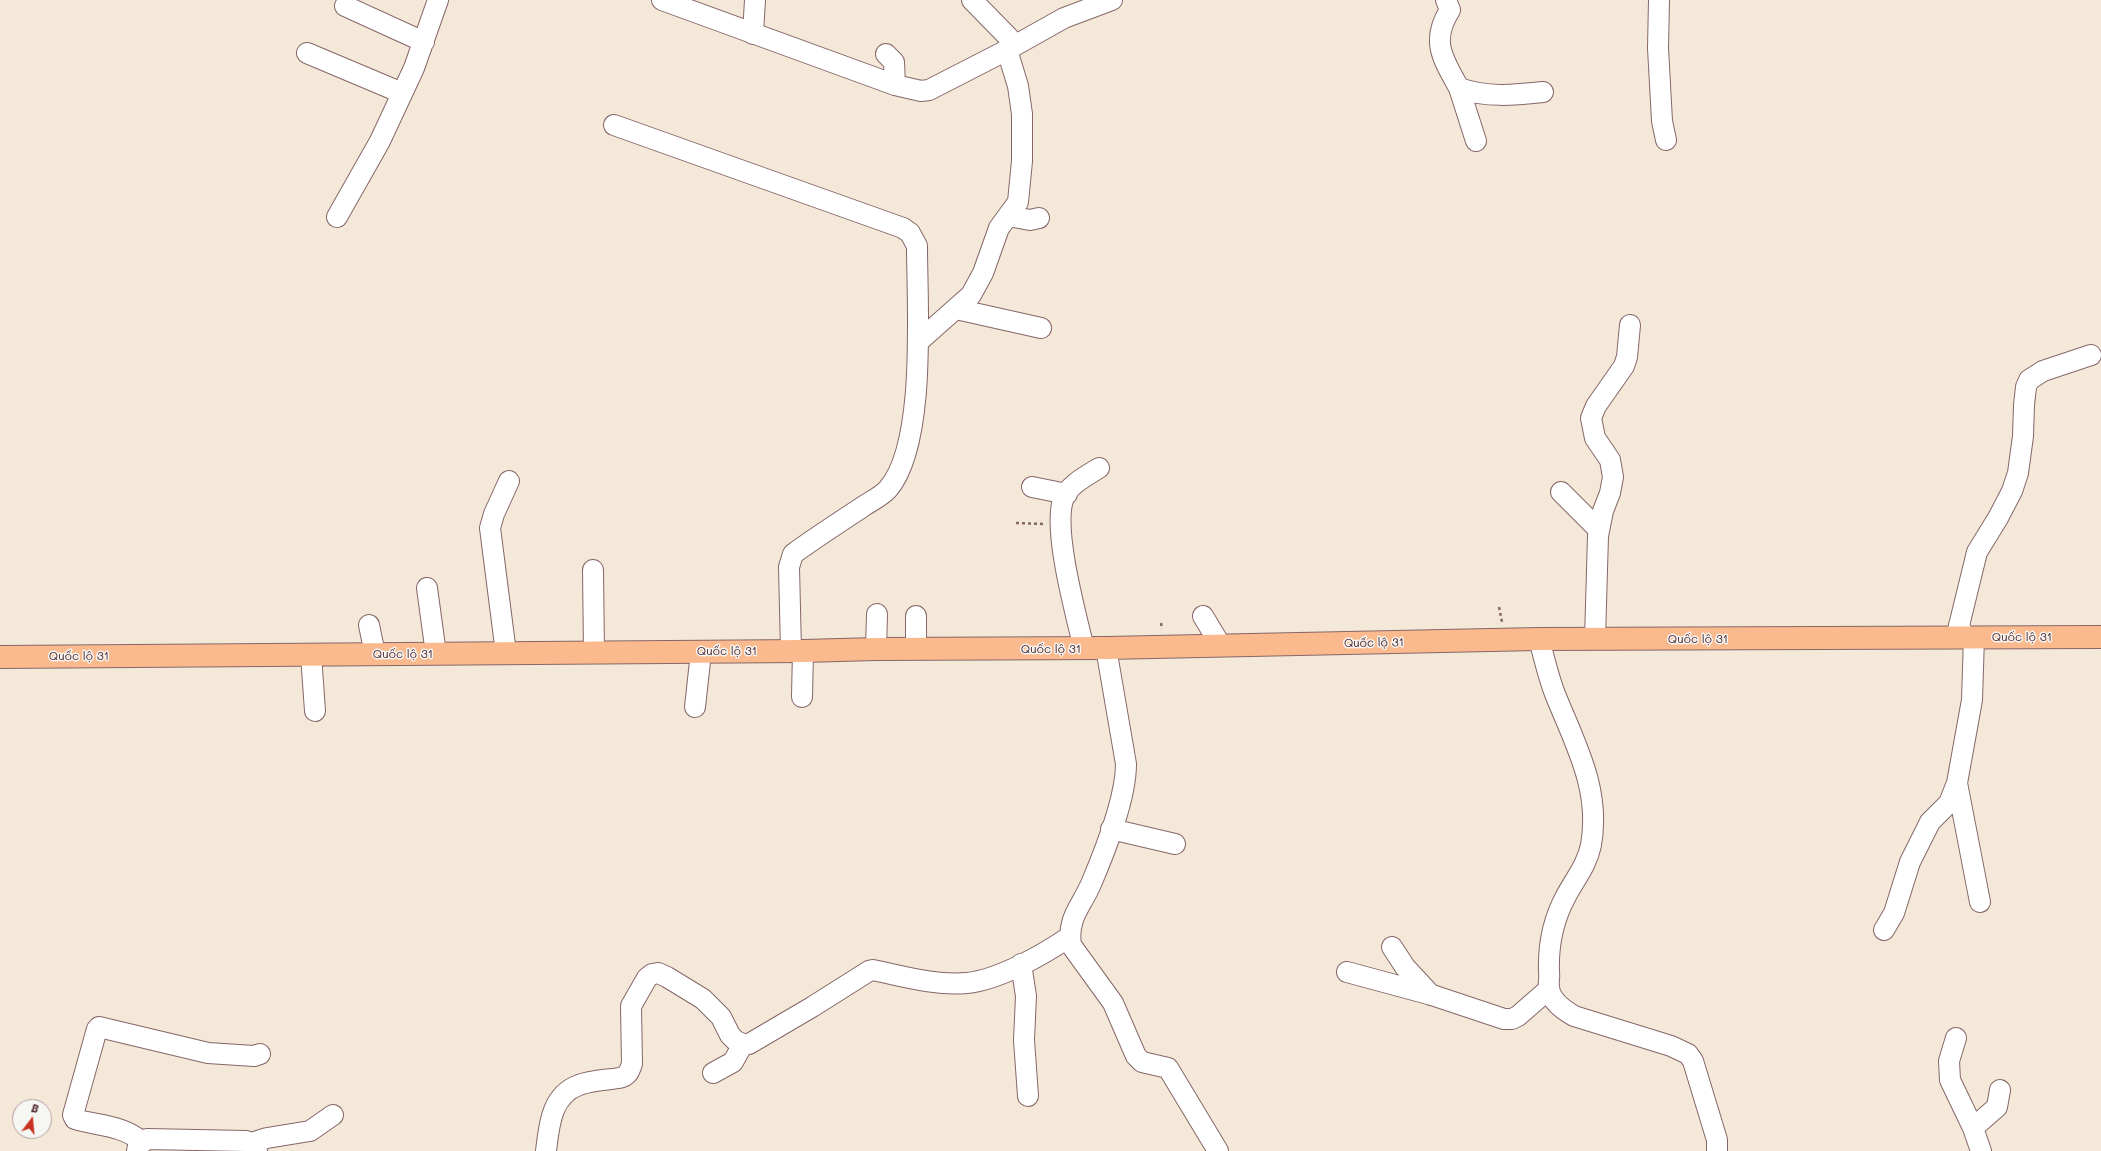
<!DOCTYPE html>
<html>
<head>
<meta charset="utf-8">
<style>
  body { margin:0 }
  #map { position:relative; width:2101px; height:1151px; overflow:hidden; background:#f4e9d8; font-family:Mali,sans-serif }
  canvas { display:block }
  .north { position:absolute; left:12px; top:1099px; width:40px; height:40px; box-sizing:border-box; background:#f6f6f2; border:1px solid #b1a0a2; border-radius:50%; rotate:16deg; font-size:11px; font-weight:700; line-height:16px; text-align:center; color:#4a1f2b }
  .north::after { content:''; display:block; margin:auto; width:14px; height:18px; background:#c8321e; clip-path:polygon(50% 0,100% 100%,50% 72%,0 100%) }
</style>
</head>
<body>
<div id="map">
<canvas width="2101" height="1151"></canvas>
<div class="north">B</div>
</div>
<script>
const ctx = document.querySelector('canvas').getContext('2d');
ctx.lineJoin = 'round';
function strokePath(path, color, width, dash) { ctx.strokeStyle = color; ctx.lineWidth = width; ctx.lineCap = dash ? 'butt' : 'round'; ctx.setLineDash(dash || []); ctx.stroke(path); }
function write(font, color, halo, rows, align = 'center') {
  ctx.font = font + ' Mali,sans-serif'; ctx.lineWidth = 3; ctx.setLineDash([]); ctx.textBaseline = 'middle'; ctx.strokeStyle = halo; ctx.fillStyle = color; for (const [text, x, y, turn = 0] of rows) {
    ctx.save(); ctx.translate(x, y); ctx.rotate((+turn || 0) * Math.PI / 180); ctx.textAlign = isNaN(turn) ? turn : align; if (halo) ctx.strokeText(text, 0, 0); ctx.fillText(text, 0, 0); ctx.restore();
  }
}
const minor = new Path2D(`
  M662,0L895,85L921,91L929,90L1007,50L1064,18L1112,0
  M972,0L1016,45
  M1446,0L1450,10C1430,41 1443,59 1459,88C1486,98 1515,95 1543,92
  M1659,0L1658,48L1662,121L1666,140
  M345,6L424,42
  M753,34L755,0
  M307,53L402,93
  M886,54L894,62L895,85
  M1459,88L1476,141
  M614,125L903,228L910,233L917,246C917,306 927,444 888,489C881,497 869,502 861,508C838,523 815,538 793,554L789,567L791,651
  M1008,216L1030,220L1039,218
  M337,217L380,141L414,68L438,0
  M956,309L1041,328
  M918,342L971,295L983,273L999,228L1018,202L1022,161V114L1018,86L1007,50
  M1032,487L1067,494
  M1561,492L1599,530
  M593,570L594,652
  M427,588L436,654
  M1203,616L1221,646
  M369,625L375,654
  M1959,625L1964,636L1956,638L1977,552L1998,518L2012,491L2018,473L2023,436L2024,405L2026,387L2029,380L2043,371L2091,355
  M1539,639C1544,657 1548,676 1555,694C1575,744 1601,789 1591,845C1587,865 1575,879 1566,896C1553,920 1548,946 1549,972C1550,977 1548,982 1549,987C1550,1001 1564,1010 1574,1016L1671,1046L1688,1054L1693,1061L1717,1140V1151
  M1595,639L1598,536L1603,511L1610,493L1613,477L1610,460L1595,438L1591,418L1596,406L1624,366L1627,357L1630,325
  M1106,648L1126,764C1126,799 1105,851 1091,884C1081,907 1067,918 1071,945L1113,1003L1136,1056L1142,1062L1168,1068L1218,1151
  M876,649L877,614
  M916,649V616
  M1084,649C1076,614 1053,532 1063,500C1068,485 1086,476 1099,468
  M506,653L490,528L494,514L509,481
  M311,655L315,711
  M802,697L803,651
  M695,707L701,652
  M1957,783L1980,902
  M1111,829L1175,844
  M1884,930L1894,913L1910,862L1930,822L1949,803L1957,783L1972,700L1974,637
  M1392,947L1405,967L1431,995
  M1021,964L1026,996L1024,1040L1028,1096
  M1347,972L1432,995L1504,1019H1512L1518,1016L1549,989
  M1956,1038L1949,1061L1950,1080L1973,1128L1981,1151
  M713,1073L733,1062L743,1044
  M1973,1128L1997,1107L2000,1090
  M142,1142C123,1125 98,1126 75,1119L73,1115L97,1029L99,1027L208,1053L254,1056L260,1054
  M251,1143L267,1138L310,1131L333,1115
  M137,1151L138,1146L147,1139L246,1141L251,1143L257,1151
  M546,1151C549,1126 551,1095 579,1085C591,1080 607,1080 619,1078C628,1076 629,1072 632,1064L631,1006L647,978L652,974L658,973L667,977L703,999L721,1017L730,1035L736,1041L743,1044H749L812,1007L869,971L873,970C902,976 936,986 967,983C998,980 1043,955 1069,937`);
const highway = new Path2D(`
  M0,657L803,651L876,649L1106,648L1539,639L2101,637`);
strokePath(minor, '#866668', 22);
strokePath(highway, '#866668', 24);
strokePath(new Path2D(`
  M1016,523L1044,524
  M1499,607L1502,622
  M1161,623L1162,629`), '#866668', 2.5, [3, 3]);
strokePath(minor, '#fff', 20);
strokePath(highway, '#fbba8d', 22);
write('12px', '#4a1f2b', '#f6f6f2', [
  ["Quốc lộ 31",2022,637],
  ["Quốc lộ 31",1698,639],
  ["Quốc lộ 31",1374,643,-1],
  ["Quốc lộ 31",1051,649],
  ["Quốc lộ 31",727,651],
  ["Quốc lộ 31",403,654],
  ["Quốc lộ 31",79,656]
]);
</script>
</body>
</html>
